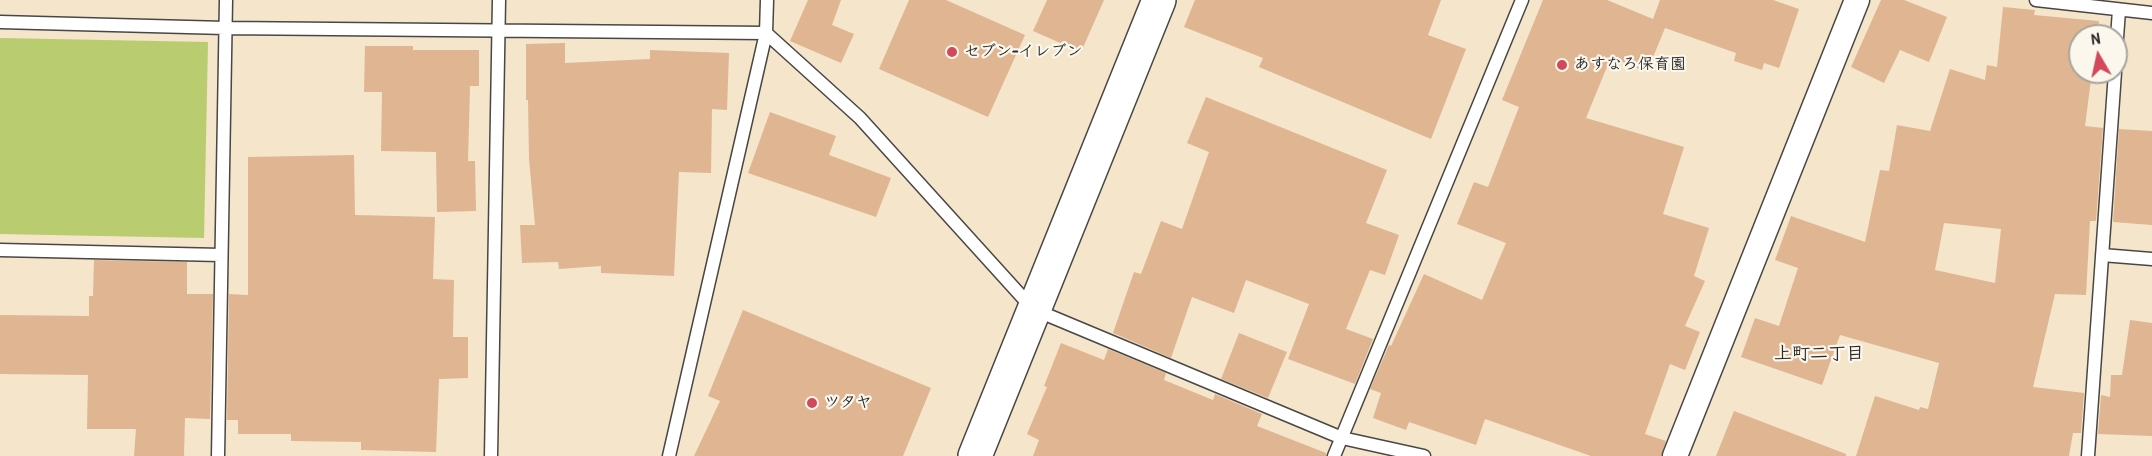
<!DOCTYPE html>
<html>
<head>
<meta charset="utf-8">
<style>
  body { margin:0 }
  #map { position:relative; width:2152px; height:456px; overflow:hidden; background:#f4e5cb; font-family:"Patrick Hand",sans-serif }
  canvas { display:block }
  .north { position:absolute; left:2068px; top:24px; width:60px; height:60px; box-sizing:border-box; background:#fbf7ec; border:2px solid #a8a59f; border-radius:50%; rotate:351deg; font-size:16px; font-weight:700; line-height:24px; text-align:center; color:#2b2b2b }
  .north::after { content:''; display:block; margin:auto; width:21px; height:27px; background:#d1495b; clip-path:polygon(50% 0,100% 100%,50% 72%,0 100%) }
</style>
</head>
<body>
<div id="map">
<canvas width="2152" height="456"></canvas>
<div class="north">N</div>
</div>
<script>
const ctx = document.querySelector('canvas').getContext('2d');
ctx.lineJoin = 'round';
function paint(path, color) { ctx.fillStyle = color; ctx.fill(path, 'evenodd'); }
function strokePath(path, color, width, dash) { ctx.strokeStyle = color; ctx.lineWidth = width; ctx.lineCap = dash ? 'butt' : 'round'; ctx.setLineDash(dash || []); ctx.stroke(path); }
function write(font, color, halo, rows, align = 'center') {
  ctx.font = font + ' "Patrick Hand","Klee One",sans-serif'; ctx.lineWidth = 4.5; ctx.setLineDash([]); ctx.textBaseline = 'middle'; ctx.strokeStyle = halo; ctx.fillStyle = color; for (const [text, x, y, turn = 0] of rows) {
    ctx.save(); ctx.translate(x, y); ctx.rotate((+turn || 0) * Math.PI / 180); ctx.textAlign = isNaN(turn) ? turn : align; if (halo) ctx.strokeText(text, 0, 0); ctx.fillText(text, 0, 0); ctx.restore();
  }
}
paint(new Path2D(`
  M0,38L208,42L204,238L0,234Z`), '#b9cc6f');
paint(new Path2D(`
  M808,0H841L832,25L854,34L841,63L790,41Z
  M909,0H946L1025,35L988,117L879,69Z
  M1047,0H1104L1081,52L1033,31Z
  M1195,0H1441L1428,35L1466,49L1431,139L1259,67L1263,58L1184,27Z
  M1543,0H1607L1653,19L1660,0H1773L1799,9L1779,68L1764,63L1762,70L1734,61L1736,53L1665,28L1647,72L1611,57L1586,118L1684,147L1663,214L1709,228L1694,276L1705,281L1685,326L1700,332L1685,370L1670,364L1645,434L1666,441L1661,456H1591L1485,419L1476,445L1409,422L1406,430L1373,418L1381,393L1370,389L1389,345L1391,346L1424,274L1482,300L1506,243L1457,224L1474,182L1488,187L1519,107L1502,100Z
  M1881,0H1904L1947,17L1929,62L1900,50L1884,83L1851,67Z
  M2003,7L2035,10L2034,15L2099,21L2097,36H2080V72H2092L2085,126L2103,128L2096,221H2090L2086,295L2055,294L2033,387L2084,393L2081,433H2073L2069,456H1856L1875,396L1919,410L1920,407L1928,409L1939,363L1840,335L1822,385L1741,357L1755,318L1779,326L1798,268L1775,260L1791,216L1865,242L1880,170L1889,171L1897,125L1930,131L1950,69L1985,80L1987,65L1997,67ZM1944,223L2001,229L1995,283L1935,270Z
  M565,43V63L650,59V50L729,53L727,110L712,109L711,173L679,172L674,276L601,273V266L559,269L558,262L522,263L520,225H535L529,159L528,100H526V44Z
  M365,46H413V50H479V86H470L468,161H475L476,211L437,212L436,152L381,151L382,92H364Z
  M1206,97L1387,170L1366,223L1399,235L1385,275L1370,270L1346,329L1373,339L1355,384L1288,359L1309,304L1246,280L1234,313L1192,297L1171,358L1113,333L1134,272L1141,274L1161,221L1182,229L1209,152L1187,143Z
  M770,112L836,136L829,155L891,178L876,217L748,173Z
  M2119,129L2152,131V225L2113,222Z
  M354,155L355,215L435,217L433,279L454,280L453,337H468V378L439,379L436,452L361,450V442L291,441V434H238V420H227L229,294L248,295V157Z
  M94,260L187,262V294H213L210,419L185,418L184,456H134L136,429H87L88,375L0,374V315L89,316V296H93Z
  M743,310L931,388L903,456H694L720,401L708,396Z
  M2130,320L2152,323V436L2098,434L2101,395L2110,397L2111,375H2122Z
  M1239,333L1287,352L1268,398L1221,379Z
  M1061,343L1104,360L1108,349L1166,373L1164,380L1213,400L1215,394L1262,414L1257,426L1326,453V456H1033L1039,440L1027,434L1047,387L1044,386Z
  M1734,411L1846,454V456H1716Z`), '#e0b592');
const lane = new Path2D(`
  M2036,0L2152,13
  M0,22L225,28L766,33L860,118L1033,309L1342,438L1424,456
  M2116,52L2119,10
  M0,250L221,255
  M2102,255L2152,259
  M218,456L226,0
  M491,456L499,0
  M669,456L766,33L767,0
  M1334,456L1522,0
  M2088,456L2115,72`);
const street = new Path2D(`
  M1675,456L1857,0`);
const secondary = new Path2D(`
  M975,456L1159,0`);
strokePath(lane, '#494743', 15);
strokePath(street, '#494743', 27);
strokePath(secondary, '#494743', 36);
strokePath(lane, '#fff', 12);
strokePath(street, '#fff', 24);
strokePath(secondary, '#fff', 33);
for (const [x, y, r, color] of [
  [952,52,6,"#d1495b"],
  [1562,65,6,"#d1495b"],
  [812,403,6,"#d1495b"]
]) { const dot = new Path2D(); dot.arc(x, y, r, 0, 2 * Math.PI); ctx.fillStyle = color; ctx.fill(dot); strokePath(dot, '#fbf7ec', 2); }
write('bold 16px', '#2b2b2b', '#fbf7ec', [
  ["セブン-イレブン",964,52],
  ["あすなろ保育園",1574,65],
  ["ツタヤ",824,403]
], 'left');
write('bold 18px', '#2b2b2b', '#fbf7ec', [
  ["上町二丁目",1819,354]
]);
</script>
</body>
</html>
